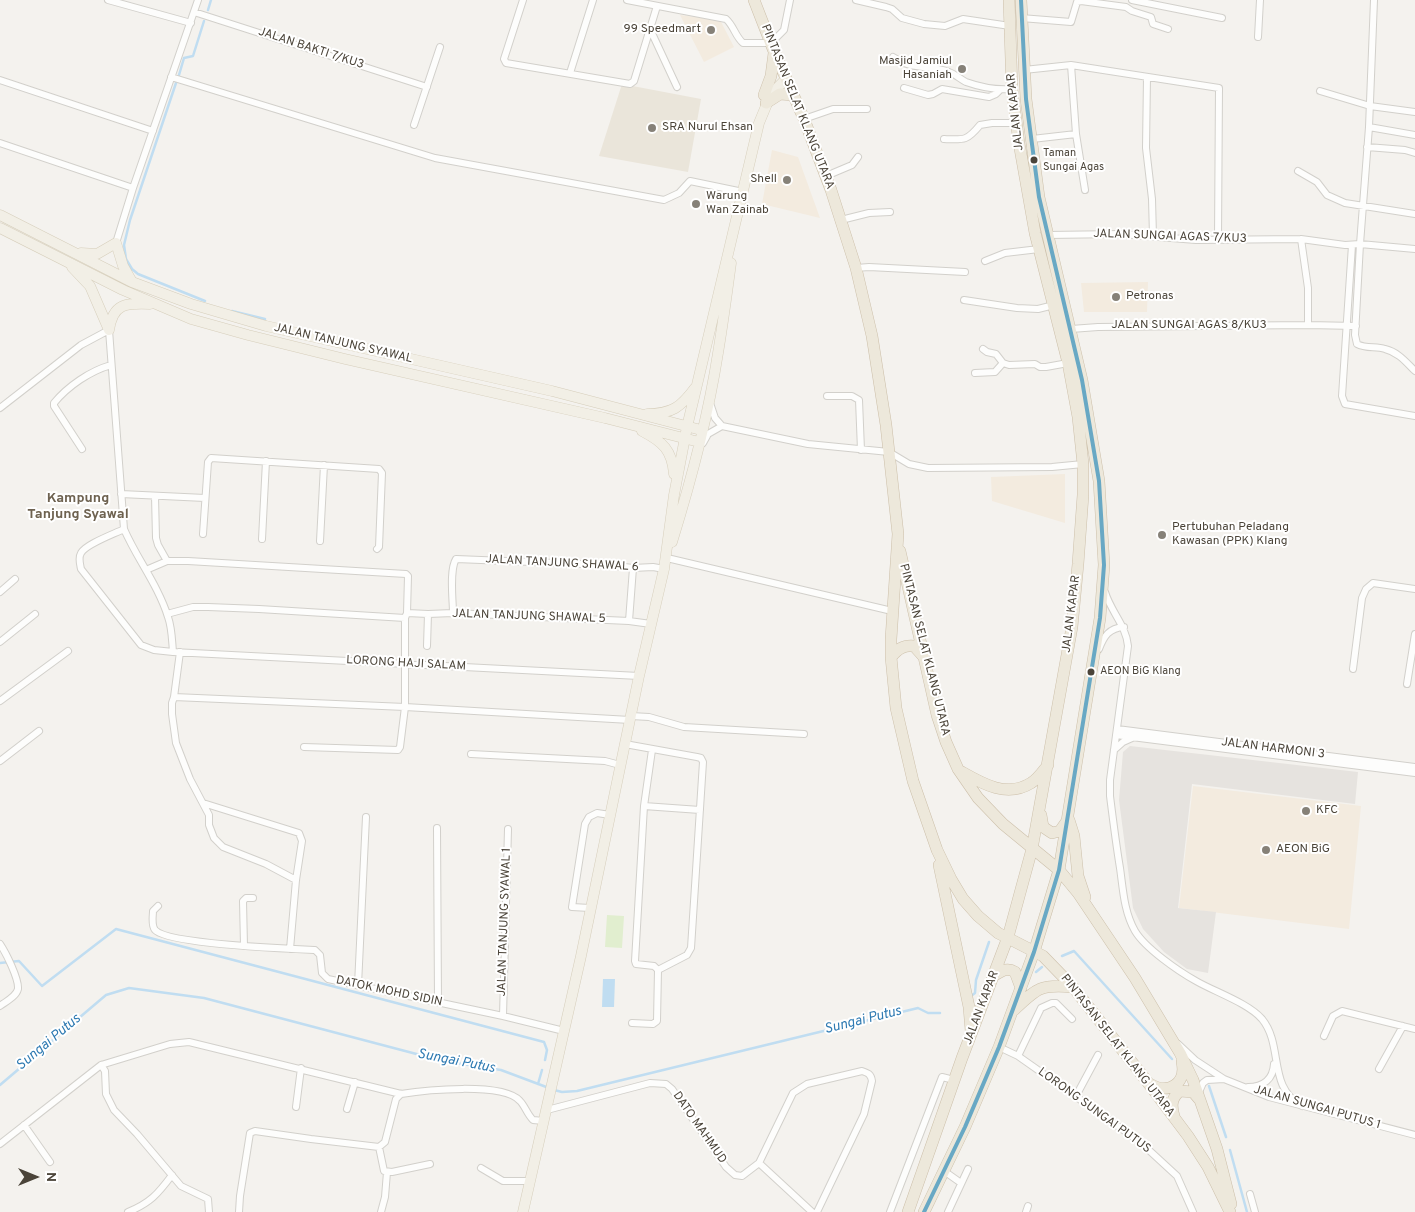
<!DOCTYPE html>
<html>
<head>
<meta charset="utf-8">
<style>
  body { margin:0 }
  #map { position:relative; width:1415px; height:1212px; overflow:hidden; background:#f4f2ee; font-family:Overpass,sans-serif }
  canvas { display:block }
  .north { position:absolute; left:10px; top:1152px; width:50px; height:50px; -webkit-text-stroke:4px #fff; paint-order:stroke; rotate:90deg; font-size:14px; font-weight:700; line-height:20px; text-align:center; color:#4b4439 }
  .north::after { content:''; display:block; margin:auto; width:18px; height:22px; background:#4b4439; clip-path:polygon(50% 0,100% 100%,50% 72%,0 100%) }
</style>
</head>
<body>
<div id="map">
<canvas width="1415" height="1212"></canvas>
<div class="north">N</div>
</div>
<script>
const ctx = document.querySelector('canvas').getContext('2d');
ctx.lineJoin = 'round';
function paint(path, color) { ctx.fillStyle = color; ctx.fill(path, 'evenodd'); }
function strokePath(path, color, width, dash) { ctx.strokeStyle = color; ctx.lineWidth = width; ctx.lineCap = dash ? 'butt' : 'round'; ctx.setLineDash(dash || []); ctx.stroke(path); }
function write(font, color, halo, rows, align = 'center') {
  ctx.font = font + ' Overpass,sans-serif'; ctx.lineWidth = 4; ctx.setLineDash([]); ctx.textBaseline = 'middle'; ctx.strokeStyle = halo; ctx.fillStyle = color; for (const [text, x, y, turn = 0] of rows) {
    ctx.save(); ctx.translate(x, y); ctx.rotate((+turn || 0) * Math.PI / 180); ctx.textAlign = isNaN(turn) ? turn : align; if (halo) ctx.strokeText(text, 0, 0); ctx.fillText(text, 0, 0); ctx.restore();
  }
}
paint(new Path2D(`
  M680,15L720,20L734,47L704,62Z
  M772,150L798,157L820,218L762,204Z
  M1148,282L1147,312H1084L1081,283Z
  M1065,474V523L992,501L991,477Z
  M1193,786L1361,806L1349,929L1179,908Z`), '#f3ebdf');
paint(new Path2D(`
  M622,84L701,99L688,172L599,156Z`), '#eae5da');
paint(new Path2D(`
  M607,915L624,916L622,948L605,947Z`), '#e1eecf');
paint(new Path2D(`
  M1130,746L1358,772L1355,804L1192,784L1178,908L1216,912L1208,973L1187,969L1164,952L1143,929L1133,908L1119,800L1123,752Z`), '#e6e3df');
paint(new Path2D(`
  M603,979H615L614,1007H602Z`), '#c0ddf1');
strokePath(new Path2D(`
  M208,10L211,0
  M179,75L184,58L193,56L204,21
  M176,83L130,220L124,245L126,259L132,269L138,274L205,301
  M232,311L265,319
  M1062,956L1074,951L1172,1059
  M0,963L19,961L42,986L116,929L544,1042L547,1050L545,1060
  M1036,972L1042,967
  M971,996L975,993L976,980L989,942
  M538,1084L542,1070
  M0,1085L106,995L129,988L204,998L443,1061L501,1070L549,1088
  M1209,1086L1226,1137
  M554,1090L562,1092L577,1091L918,1008L928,1013H940
  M1230,1150L1247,1212`), '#c0ddf1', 2.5);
const street = new Path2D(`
  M108,0L191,23
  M523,0L504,59L506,63L630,84L634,81L657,6
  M627,0L726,19C734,26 735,36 743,43H771L784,30L790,0
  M856,0L886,7L892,9L902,18L924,24L945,26L963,19L1010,26
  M1132,0L1222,18
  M194,12L427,87
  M1021,18L1071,22L1077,2L1081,1L1126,7L1132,11L1151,17L1153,24L1168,29
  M650,29L677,87
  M1258,37L1260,0
  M893,57C913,71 929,64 949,72C955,74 960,79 966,82C980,87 998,90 1012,89
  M1071,65L1076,134L1085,190
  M1024,70L1071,65L1219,88L1218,238
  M570,73L593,0
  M171,77L435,158L664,200L679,193L690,181L743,192
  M1147,77L1146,148L1152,199L1153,236
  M0,80L153,131
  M904,88L928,95L933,94L942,89L989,97L996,94L1000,90
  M1320,91L1370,106L1415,112
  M804,119L833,109H867
  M414,125L440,47
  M1369,127L1415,135
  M944,139C964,140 967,141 980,125L992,123H1016
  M1032,139L1076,134
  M0,143L133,188
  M1367,147L1405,150L1415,153
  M1298,171L1317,182L1327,195L1345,203L1415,214
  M826,176L852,165L858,157
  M841,220L869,213L890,212
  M1047,235L1121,234L1196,240L1301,239L1345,245L1360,244L1369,127L1374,0
  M1301,239L1308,288V325
  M116,243L133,188L198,0
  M1352,245L1342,396L1345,404L1415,416
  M1415,249L1360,244L1355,335L1357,344C1366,349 1376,346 1385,349C1398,352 1406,362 1415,371
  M985,261L1005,253L1039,249
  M856,268L869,267L965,272
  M964,300L1017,308L1038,309L1054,305
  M1071,329L1098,327L1308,325L1356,326
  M983,349L987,352L996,354L1003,363L1009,365L1035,364L1040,367H1046L1068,363
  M975,373L995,372L1003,363
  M827,396H852L859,400L861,450
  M710,403L715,418L722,426
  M0,408L81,345L109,330L124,529C137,559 158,585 168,617C172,628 172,641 173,652
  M722,426L808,444L889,452L909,464L928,468L1052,467L1083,464
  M703,443L708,434L722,426
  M82,449L54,406V403C68,386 90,371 111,365
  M121,494L205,498
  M155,496L156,538L158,545L167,561
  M124,529C114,534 86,544 81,553C78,558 80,564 81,569L141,645L154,650L173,652L639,676
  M203,534L208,462L211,458L379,469L382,473L379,547L377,549
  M262,539L266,461
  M320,541L324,465
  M667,558L892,611
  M146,570L167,561H188L406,574L408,576L407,613L405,618V707L400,747L398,750L304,747
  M0,592L15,579
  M1105,592C1111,612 1126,625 1128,646L1110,780V796C1113,820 1116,844 1120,868C1123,889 1124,912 1135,931C1145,948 1178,971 1196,981C1215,992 1248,1003 1262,1019C1284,1046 1267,1087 1302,1106
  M407,613L428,614L453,613L629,621L651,624
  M453,613C453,600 449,570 456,559L607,565L633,568L653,567L664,569
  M167,614L193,607H208L259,609L405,618
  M629,621L633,568
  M0,642L35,614
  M427,646L428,614
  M1099,649C1104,636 1109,628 1124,627
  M180,652L174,697L172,703V714L176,743L190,779L209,815V825L214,838L223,847L266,864L296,880
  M1353,669L1362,598L1366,589L1373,583L1415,589
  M1407,684L1415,634
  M174,697L405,707L630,720
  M0,701L68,651
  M631,716L649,717L684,727L804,734
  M1117,729L1415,767
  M1116,735L1415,773
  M625,744L697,757L701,758L703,762L691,948L687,955L658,970
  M1114,750L1123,742L1132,738
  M471,754L605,761L620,765
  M0,761L39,731
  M203,803L299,833L302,841L296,880L290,949
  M644,806L700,810
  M437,828L438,1002
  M158,906L153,911C153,916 151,925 155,930C167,944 291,949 315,950L320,955L322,973L328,979L503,1016L564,1031
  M590,908L572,907L585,824L589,817L597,813L610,815
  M0,944C6,953 19,979 18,989C16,997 5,1002 0,1006
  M244,946L243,901L246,898H253
  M358,985L366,817
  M503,1016L508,829
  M632,1023L653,1024L657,1021L658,970L654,966L636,964L635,961L644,806L652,750
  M1324,1036L1333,1016L1342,1011L1415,1029
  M1178,1044L1195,1060L1224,1079
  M999,1047L1018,1056L1139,1141L1177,1176L1193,1212
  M1018,1056L1041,1008L1052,1003H1056L1072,1019
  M101,1065L105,1071L106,1094L114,1110L137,1134L181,1186L208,1199L209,1212
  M1379,1069L1403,1026
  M1248,1087C1264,1087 1273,1079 1274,1064
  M1199,1092L1203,1083L1207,1080L1224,1079L1269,1097L1415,1135
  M1076,1096L1098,1055
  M296,1107L301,1068
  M347,1109L355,1082
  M547,1110L650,1083L666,1084L672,1089L726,1167L735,1175L742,1176L759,1163L793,1093L807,1084L862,1071C868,1073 871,1074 872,1081L864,1114L817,1212
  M24,1125L50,1162
  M0,1144L101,1065L170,1044L189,1042L401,1094C424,1090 503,1082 520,1101C525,1106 527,1114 533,1120L544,1121
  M379,1147L384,1171L392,1172L430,1164
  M759,1163L812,1212
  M481,1168L503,1181H530
  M944,1171L961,1183
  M1250,1194L1255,1212
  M128,1212C150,1203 158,1194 172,1175
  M239,1212L240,1196L250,1133L255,1131L311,1139L379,1147L385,1142L396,1099L401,1094
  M381,1212L385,1197L387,1172
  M890,1212L942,1077L954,1080
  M948,1212L968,1169
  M1026,1212L1028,1206`);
const primary = new Path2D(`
  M0,215L132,282L191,304L266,326L552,391L701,430
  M0,228L123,290L191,319L248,335L345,359L605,418L699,442
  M81,253L97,254L116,243L123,266L132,282
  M72,267L90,286L109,330
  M109,330C113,303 126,303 150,304
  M647,414C672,414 681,407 695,388
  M642,431C663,442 672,450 674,474
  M672,542C691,481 708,417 718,353C723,323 727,293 731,263
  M523,1212L581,956L639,676L664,569L674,495L687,427L759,123L771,94L786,79`);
const highway = new Path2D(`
  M754,0L773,49L804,119L831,190L856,268L872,336L886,425L898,534L891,639V657L896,708L913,781L937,850L951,879L963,899L978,916L998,933L1043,956L1073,987L1149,1084L1188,1136L1208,1167L1230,1212
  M764,95L771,76L774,53
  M766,103L780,94L793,95
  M900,551L937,715L946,742L958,769L978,798L1003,824L1059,870L1078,893L1135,978L1180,1053L1193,1080L1217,1149L1231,1204
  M891,657C898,649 903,645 914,646L923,656
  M962,772C983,784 1007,798 1031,783C1038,779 1043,771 1048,765
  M1041,815L1043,827L1052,833L1060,831L1067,821
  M1069,820L1074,836L1078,876L1085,897
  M939,865L969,1007L971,1031
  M995,975C1002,971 1007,967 1015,972L1021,988
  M1014,1010C1037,988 1040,984 1073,987
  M1150,1084C1168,1095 1187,1084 1182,1062
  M1174,1116C1171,1106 1171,1098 1180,1091L1193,1092L1199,1099
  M908,1212L962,1058L1008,937L1032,849L1072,627L1078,564L1083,495V464L1078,417L1068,363L1035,233L1019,143L1012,89L1009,0
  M924,1212L965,1127L999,1047L1034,952L1059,870L1100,618L1104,565L1099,481L1082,380L1039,197L1026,99L1021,0`);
strokePath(street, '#d2d0cb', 8);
strokePath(primary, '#d6cebb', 11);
strokePath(highway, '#ccbfa9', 12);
strokePath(street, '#fdfdfc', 6);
strokePath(primary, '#f2efe6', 10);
strokePath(highway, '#ede8db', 11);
strokePath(new Path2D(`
  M924,1212L965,1127L999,1047L1034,952L1059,870L1100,618L1104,565L1099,481L1082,380L1039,197L1026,99L1021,0`), '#68a8c4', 4);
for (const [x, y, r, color] of [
  [711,30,5,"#868178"],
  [962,69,5,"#868178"],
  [652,128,5,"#868178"],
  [1034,160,4.5,"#4b4439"],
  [787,180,5,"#868178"],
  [696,204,5,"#868178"],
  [1116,297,5,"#868178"],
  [1162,535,5,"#868178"],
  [1091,672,4.5,"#4b4439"],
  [1306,811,5,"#868178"],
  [1266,850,5,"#868178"]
]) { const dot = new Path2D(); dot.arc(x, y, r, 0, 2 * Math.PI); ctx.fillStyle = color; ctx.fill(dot); strokePath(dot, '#fff', 2); }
write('11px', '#4b4439', '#fff', [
  ["Taman",1043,154],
  ["Sungai Agas",1043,168],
  ["AEON BiG Klang",1100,672]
], 'left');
write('12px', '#4b4439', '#fff', [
  ["99 Speedmart",701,30,"right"],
  ["Masjid Jamiul",952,62,"right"],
  ["Hasaniah",952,76,"right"],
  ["SRA Nurul Ehsan",662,128],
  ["Shell",777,180,"right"],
  ["Warung",706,197],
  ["Wan Zainab",706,211],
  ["Petronas",1126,297],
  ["Pertubuhan Peladang",1172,528],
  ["Kawasan (PPK) Klang",1172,542],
  ["KFC",1316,811],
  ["AEON BiG",1276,850]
], 'left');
write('12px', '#4b4439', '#fff', [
  ["JALAN BAKTI 7/KU3",311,49,18],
  ["PINTASAN SELAT KLANG UTARA",797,107,68],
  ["JALAN KAPAR",1016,112,-96],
  ["JALAN SUNGAI AGAS 7/KU3",1170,237,2],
  ["JALAN SUNGAI AGAS 8/KU3",1189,326],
  ["JALAN TANJUNG SYAWAL",343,344,13],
  ["JALAN TANJUNG SHAWAL 6",562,564,3],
  ["JALAN KAPAR",1072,614,-83],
  ["JALAN TANJUNG SHAWAL 5",529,617,2],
  ["PINTASAN SELAT KLANG UTARA",924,650,76],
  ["LORONG HAJI SALAM",406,664,3],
  ["JALAN HARMONI 3",1273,749,7],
  ["JALAN TANJUNG SYAWAL 1",505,922,-88],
  ["DATOK MOHD SIDIN",389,992,12],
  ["JALAN KAPAR",982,1008,-69],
  ["PINTASAN SELAT KLANG UTARA",1117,1046,52],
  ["JALAN SUNGAI PUTUS 1",1317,1108,16],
  ["LORONG SUNGAI PUTUS",1094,1111,36],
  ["DATO MAHMUD",699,1128,55]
]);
write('bold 14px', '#6e6250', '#fff', [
  ["Kampung",78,499],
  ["Tanjung Syawal",78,515]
]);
write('italic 14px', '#2e7ab2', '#fff', [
  ["Sungai Putus",863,1021,-14],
  ["Sungai Putus",49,1043,-40],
  ["Sungai Putus",456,1062,11]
]);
</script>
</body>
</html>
